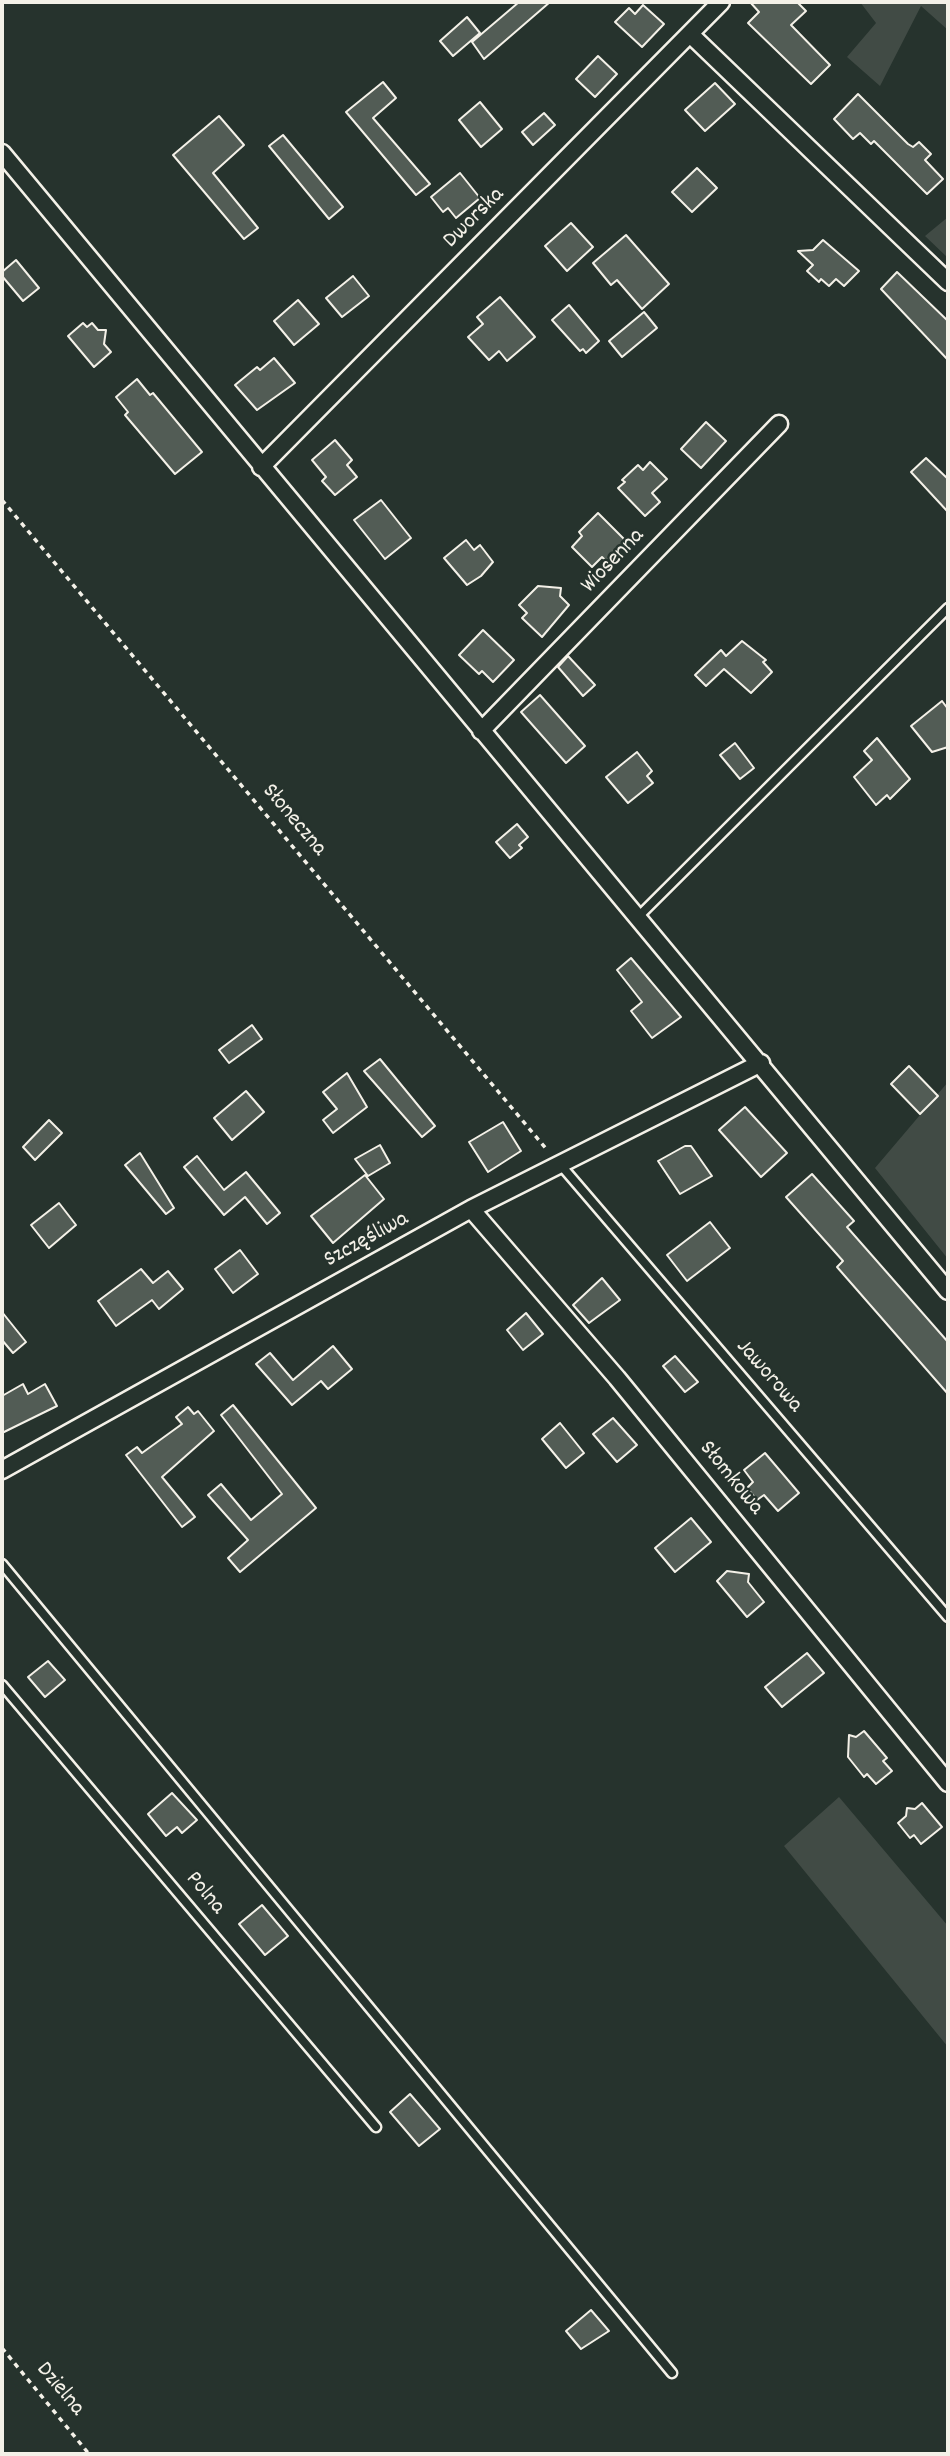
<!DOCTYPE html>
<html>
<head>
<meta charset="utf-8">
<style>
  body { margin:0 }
  #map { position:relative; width:950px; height:2456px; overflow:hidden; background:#26332d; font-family:Dekko,sans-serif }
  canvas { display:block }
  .frame { position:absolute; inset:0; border:4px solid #f4f1e8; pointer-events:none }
</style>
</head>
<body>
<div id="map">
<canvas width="950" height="2456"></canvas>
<div class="frame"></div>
</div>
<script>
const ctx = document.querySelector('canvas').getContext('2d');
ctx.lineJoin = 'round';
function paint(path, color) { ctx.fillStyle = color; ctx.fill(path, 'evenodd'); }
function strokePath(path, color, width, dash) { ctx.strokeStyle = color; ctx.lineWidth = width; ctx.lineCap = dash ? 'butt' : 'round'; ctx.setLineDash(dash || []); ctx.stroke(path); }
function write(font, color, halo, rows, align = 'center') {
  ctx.font = font + ' Dekko,sans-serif'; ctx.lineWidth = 5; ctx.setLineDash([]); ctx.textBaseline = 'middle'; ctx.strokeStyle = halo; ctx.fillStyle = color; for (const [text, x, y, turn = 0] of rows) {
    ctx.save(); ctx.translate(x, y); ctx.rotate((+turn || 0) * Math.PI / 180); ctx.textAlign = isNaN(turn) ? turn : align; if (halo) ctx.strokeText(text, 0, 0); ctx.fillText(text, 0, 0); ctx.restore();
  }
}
paint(new Path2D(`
  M860,2H948V30L921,6L880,86L847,57L876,23Z
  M948,217V258L925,236Z
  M948,1082V1259L875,1168Z
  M839,1797L948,1926V2047L784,1846Z`), '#414b45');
const building = new Path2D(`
  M519,2H550L484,59L472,42Z
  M750,2H797L806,11L791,25L830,65L811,84L748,23L759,12Z
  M643,5L664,24L642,47L615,22L629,8L635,14Z
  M467,17L480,33L453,56L440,41Z
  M598,56L617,74L595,97L576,79Z
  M383,82L396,98L373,118L430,184L416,195L346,112Z
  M715,83L735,104L705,131L685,110Z
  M858,94L908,144L913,147L919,142L931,154L925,160L943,179L927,194L874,141L871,144L860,133L853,139L834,119Z
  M480,102L502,129L481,147L459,120Z
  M544,113L555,125L533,145L522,132Z
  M219,116L244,145L213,173L258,228L244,239L173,155Z
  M283,135L343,207L329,219L269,146Z
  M697,168L717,188L692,212L672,192Z
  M460,173L480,198L456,218L448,208L443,212L431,197Z
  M571,223L593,247L567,271L545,246Z
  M626,235L669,284L642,309L617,280L611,285L593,263Z
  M823,240L859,271L844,286L836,279L829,286L821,279L819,282L807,271L813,265L798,251L813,250Z
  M16,260L39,288L23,301L2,276V272Z
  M897,272L948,321V360L881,289Z
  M353,276L369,296L342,317L326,298Z
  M500,297L535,337L507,361L499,351L489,360L468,337L483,324L477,317Z
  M298,300L319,324L294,345L274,321Z
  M569,305L599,341L586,353L583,349L580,351L552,320Z
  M644,312L657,328L622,357L609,341Z
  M83,323L87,327L92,323L98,330H106L104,344L111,352L94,367L68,336Z
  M274,358L295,383L257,410L235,385L257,367L260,370Z
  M137,379L150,395L153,393L202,452L175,474L125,415L128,412L116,397Z
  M706,422L726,441L701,468L681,449Z
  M335,440L352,460L347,465L357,477L335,495L322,481L326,477L312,460Z
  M926,458L948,479V512L911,472Z
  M650,462L667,479L652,493L660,502L645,516L618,488L625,482L622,480L638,465L643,470Z
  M381,500L411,538L385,559L354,520Z
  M598,513L626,541L606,561L602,557L592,567L572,547L582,536L579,532Z
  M466,540L474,550L480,545L493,562L481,576L467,585L444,558Z
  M538,586L561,588L560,596L569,605L542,637L522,618L527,613L519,605Z
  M483,630L514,660L493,682L482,671L479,674L459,655Z
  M742,641L766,660L763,662L772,672L751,693L724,669L706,686L695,675L721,650L726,656Z
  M568,656L595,685L583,696L558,667Z
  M540,695L585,746L566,763L521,712Z
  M942,701L948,709V747L932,752L911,726Z
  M877,738L910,779L890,799L887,795L876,805L854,777L872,760L864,751Z
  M735,743L754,768L740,779L720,755Z
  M637,752L652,771L647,776L653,783L628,803L606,777Z
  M517,824L528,837L519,845L522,848L510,858L496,842Z
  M631,958L681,1017L652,1038L631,1011L642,1002L617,970Z
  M252,1025L262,1039L229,1063L219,1050Z
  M380,1059L435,1126L422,1137L364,1071Z
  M909,1066L938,1096L920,1114L891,1084Z
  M347,1073L367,1107L333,1133L323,1120L337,1109L323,1092Z
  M246,1091L264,1112L232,1140L214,1118Z
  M745,1107L787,1153L761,1177L719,1130Z
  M49,1120L62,1133L35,1160L23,1147Z
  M503,1122L521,1151L488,1172L469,1142Z
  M380,1145L390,1163L368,1176L355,1159Z
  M685,1146H691L712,1176L680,1194L658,1161Z
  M140,1153L174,1208L166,1214L125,1165Z
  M197,1156L224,1190L246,1172L280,1213L267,1224L245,1197L224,1215L184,1167Z
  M812,1174L854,1221L847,1227L948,1342V1394L837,1267L843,1261L786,1197Z
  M365,1175L384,1199L333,1243L311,1216Z
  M59,1203L76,1225L49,1248L31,1225Z
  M710,1222L730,1248L687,1281L667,1255Z
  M240,1250L258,1274L233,1293L215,1269Z
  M141,1269L153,1283L168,1271L183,1289L159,1309L152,1300L116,1326L98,1301Z
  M602,1278L620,1300L589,1323L573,1305Z
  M2,1312L26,1342L13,1353L2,1340Z
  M526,1313L543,1334L523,1350L507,1330Z
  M333,1346L352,1369L328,1389L321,1381L292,1405L256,1364L270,1353L293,1380Z
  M675,1356L698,1382L685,1392L663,1366Z
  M23,1384L28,1394L45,1384L57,1406L2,1433V1396Z
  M233,1405L316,1508L240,1572L228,1558L248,1540L208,1495L221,1484L251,1520L282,1494L221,1415Z
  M188,1407L194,1414L198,1411L214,1431L162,1477L195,1517L182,1527L126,1455L137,1447L142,1453L182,1424L176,1417Z
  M613,1418L637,1445L617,1462L593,1434Z
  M560,1423L584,1453L566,1468L542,1439Z
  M765,1453L799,1493L778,1511L764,1495L757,1500L747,1488L753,1482L744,1470Z
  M691,1518L711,1542L675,1572L655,1548Z
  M727,1571L749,1574L748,1582L764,1602L747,1617L717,1581Z
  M807,1653L824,1673L782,1707L765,1687Z
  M48,1661L65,1680L45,1697L28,1677Z
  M864,1731L887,1758L883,1761L892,1771L876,1784L867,1774L864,1777L848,1757L849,1735L856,1737Z
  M172,1793L197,1820L182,1833L177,1827L166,1836L148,1814Z
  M922,1803L942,1827L921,1844L914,1835L910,1838L898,1823L906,1816L907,1808L915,1809Z
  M262,1905L288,1936L265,1955L239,1924Z
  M410,2094L440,2129L419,2146L390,2112Z
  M591,2310L609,2331L581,2349L566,2331Z`);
paint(building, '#525c55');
strokePath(building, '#f4f1e8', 2);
const service = new Path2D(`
  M638,917L948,608
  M559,1163L948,1617
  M2,1564L672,2373
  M2,1685L376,2127`);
const minor = new Path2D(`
  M690,34L948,282
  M2,153L948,1291
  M261,467L721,2
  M481,731L779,424
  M471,1209L617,1378L948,1783
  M2,1470L471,1209L761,1063`);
strokePath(service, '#f4f1e8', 13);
strokePath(minor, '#f4f1e8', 21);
strokePath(new Path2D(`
  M2,500L548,1151
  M2,2348L89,2454`), '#f4f1e8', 3.5, [5, 5]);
strokePath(service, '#26332d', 8);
strokePath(minor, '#26332d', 16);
write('23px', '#f4f1e8', '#26332d', [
  ["Dworska",475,219,-45],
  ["Wiosenna",614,562,-46],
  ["Słoneczna",293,821,50],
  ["Szczęśliwa",367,1241,-29],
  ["Jaworowa",768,1377,49],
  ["Słomkowa",730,1479,51],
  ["Polna",204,1894,50],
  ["Dzielna",59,2390,50]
]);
</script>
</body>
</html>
